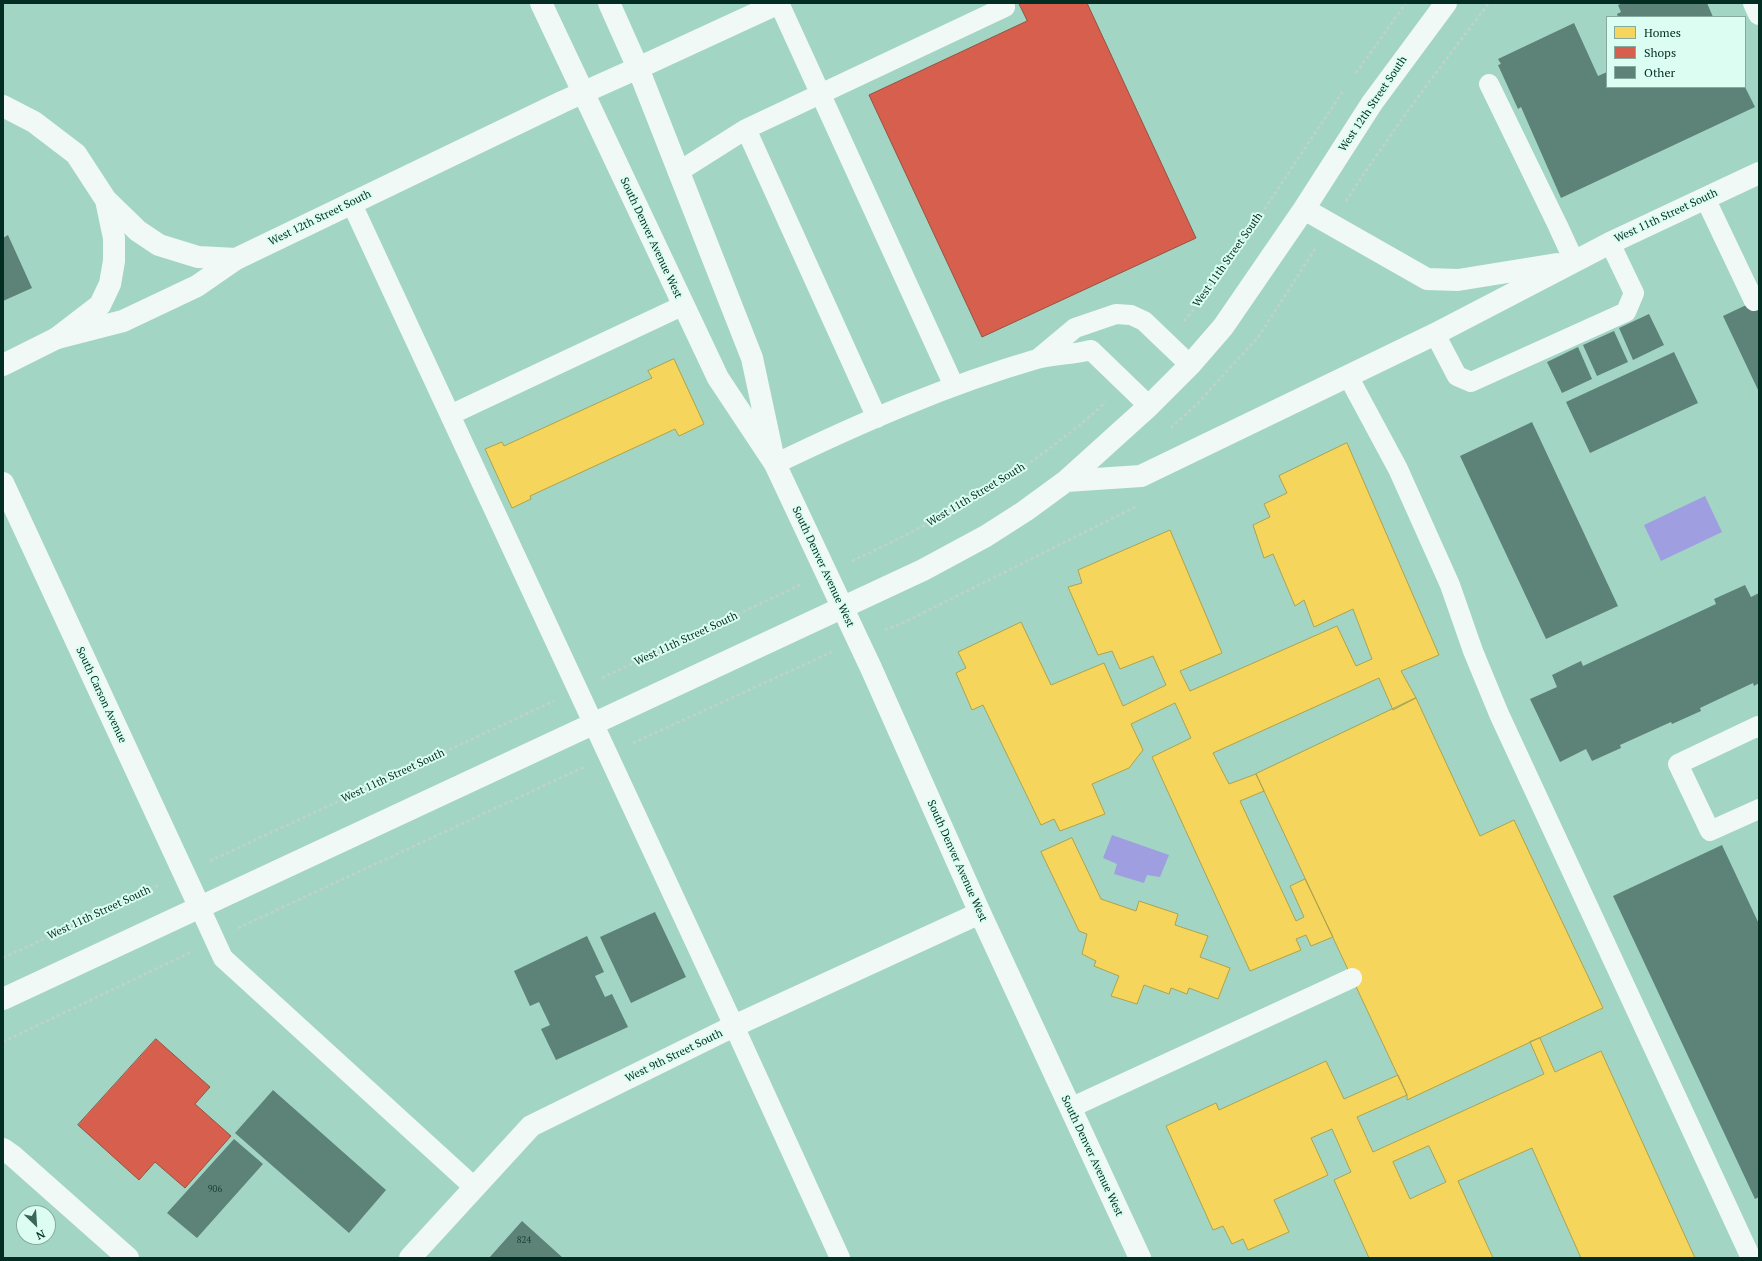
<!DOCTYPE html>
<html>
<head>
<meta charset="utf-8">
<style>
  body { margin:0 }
  #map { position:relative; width:1762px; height:1261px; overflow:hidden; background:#a3d5c5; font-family:"PT Serif",serif }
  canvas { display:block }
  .frame { position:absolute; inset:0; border:4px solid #032c22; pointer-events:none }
  .legend { position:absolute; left:1606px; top:16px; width:140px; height:72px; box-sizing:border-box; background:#dcfef2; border:1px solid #85aa9f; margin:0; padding:5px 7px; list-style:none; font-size:12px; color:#032c22 }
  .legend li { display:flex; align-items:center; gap:8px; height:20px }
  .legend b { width:20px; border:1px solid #85aa9f }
  .north { position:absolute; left:16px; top:1205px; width:40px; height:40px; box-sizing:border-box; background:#dcfef2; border:1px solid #85aa9f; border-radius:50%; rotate:155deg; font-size:11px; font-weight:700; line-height:16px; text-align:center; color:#032c22 }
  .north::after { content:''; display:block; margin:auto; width:14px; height:18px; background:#3b675b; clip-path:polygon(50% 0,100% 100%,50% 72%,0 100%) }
</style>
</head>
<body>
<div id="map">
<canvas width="1762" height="1261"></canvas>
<div class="frame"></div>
<ul class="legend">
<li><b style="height:11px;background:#f6d55c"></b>Homes</li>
<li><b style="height:11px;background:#d6604d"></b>Shops</li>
<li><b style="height:11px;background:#5d8278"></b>Other</li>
</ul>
<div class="north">N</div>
</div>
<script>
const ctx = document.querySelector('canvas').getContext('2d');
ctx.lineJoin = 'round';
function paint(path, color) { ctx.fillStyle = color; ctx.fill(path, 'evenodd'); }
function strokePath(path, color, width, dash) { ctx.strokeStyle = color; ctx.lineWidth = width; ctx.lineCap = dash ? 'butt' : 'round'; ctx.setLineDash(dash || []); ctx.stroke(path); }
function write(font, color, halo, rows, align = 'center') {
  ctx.font = font + ' "PT Serif",serif'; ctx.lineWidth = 4; ctx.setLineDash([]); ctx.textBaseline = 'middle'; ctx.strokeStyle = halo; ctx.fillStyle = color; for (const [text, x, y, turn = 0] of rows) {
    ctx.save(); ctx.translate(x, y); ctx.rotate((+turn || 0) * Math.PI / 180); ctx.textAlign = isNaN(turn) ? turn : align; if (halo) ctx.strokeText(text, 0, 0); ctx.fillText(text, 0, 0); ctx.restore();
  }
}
paint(new Path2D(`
  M1705,496L1722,532L1661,561L1644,525Z
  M1112,835L1169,855L1160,877L1147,875L1144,883L1114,874L1117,864L1103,858Z`), '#9e9ee0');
const homes = new Path2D(`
  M674,359L704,424L679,436L675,429L530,496L531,499L512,508L485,449L502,442L504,446L652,378L648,371Z
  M1347,443L1439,655L1401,671L1416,698L1393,710L1379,678L1213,753L1229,784L1256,774L1264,791L1240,801L1296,921L1304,917L1290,886L1305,879L1333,937L1311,946L1306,935L1296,939L1301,950L1250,971L1152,757L1191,738L1175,703L1131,724L1143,750L1129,768L1092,784L1105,814L1060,831L1054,819L1041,825L983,705L972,710L956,673L966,668L958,652L1021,622L1051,685L1104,663L1123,706L1166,685L1153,656L1120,669L1112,651L1098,655L1068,587L1082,583L1078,570L1170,530L1222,653L1180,671L1190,691L1337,626L1356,666L1372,659L1353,609L1314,627L1304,600L1295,606L1273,554L1264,558L1253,525L1270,517L1264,504L1287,493L1279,476Z
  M1416,698L1480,836L1514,820L1603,1008L1407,1100V1095L1256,774Z
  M1072,838L1101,899L1136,911L1139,901L1178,914L1175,925L1208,936L1200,957L1230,968L1218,999L1189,988L1187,994L1171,988L1169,994L1144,985L1137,1004L1111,996L1119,976L1094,966L1096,961L1082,954L1087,934L1079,931L1041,852Z
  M1540,1038L1555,1072L1601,1051L1695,1258H1581L1532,1148L1458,1181L1493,1258H1369L1334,1180L1351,1172L1332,1129L1311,1138L1328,1175L1274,1200L1289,1232L1248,1250L1243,1239L1232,1244L1223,1226L1213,1230L1166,1126L1216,1103L1219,1110L1326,1061L1344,1099L1398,1075L1407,1095L1357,1117L1373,1152L1544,1074L1530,1042ZM1429,1146L1446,1182L1410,1199L1393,1162Z`);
paint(homes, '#f6d55c');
strokePath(homes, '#ada24b', 1);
const shops = new Path2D(`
  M1019,3H1087L1196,238L982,337L869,95L1027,21Z
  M156,1039L210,1087L195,1104L231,1136L185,1188L155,1162L139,1180L78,1125Z`);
paint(shops, '#d6604d');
strokePath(shops, '#975040', 1);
paint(new Path2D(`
  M1623,3H1707L1713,17H1618L1617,14L1621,12L1618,5Z
  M1574,23L1598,76L1607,72V87H1745L1755,107L1561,198L1521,107L1518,109L1498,65L1501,64L1498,59Z
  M8,235L32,288L3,301V238Z
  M1759,299V392L1723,316Z
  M1649,314L1664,345L1633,360L1619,328Z
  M1614,331L1628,362L1597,376L1583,345Z
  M1578,347L1592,379L1562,393L1547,362Z
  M1674,352L1698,403L1590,453L1566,402Z
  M1532,422L1618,606L1546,639L1460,456Z
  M1745,585L1751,597L1759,593V683L1754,686L1753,683L1700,708L1701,711L1672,724L1671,722L1620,745L1621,748L1592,761L1586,749L1560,762L1530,699L1557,687L1552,675L1581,661L1583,666L1716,604L1714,599Z
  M1722,845L1759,924V1197L1755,1199L1613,896Z
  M655,912L686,977L631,1003L600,937Z
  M587,936L604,972L595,976L605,997L612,994L628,1027L556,1060L541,1029L550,1025L539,1002L530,1006L514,971Z
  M273,1090L386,1190L349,1233L235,1133Z
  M234,1139L263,1164L197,1238L167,1213Z
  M522,1221L563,1258H489Z`), '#5d8278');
strokePath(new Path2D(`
  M1356,73L1406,3
  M1346,201C1390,133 1439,68 1489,3
  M1184,321L1218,279L1343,91
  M1171,428L1198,403L1259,336L1315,249
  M852,561C942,519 1032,470 1106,402
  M885,630L905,622L1135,507
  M602,678L800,585
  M633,743L832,652
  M210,861L554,701
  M238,928L584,767
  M3,958L159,885
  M3,1042L191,952`), '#c1d1cc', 2.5, [3, 3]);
strokePath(new Path2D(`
  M779,3L954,386
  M1489,84L1558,226L1574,261
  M746,129L877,418
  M678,172L746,129L1005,7
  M1705,198L1754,301
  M351,202L734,1026L840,1258
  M1435,334L1457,376L1471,382L1626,312L1634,293L1610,243
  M1039,358L1075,328L1116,314L1131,315L1144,321L1190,365
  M1348,376L1398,469L1450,585L1473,651L1499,714L1751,1258
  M450,415L684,305
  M775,464C860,423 947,385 1037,359C1054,354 1072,355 1091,350L1149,406
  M1759,728L1758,726L1678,764L1710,831L1759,809
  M200,908L223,958L475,1188
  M1070,1108L1352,978`), '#f1f9f6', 20);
strokePath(new Path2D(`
  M1754,3L1759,14
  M3,483L200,908`), '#f1f9f6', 22);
strokePath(new Path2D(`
  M1304,209L1427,279L1458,280L1557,264
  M3,365L57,338L123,321L197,286L236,259L562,102L638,68
  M1066,481L1141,476L1435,334L1610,243L1759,173
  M3,999L923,570L986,536L1025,511L1066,481L1149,406L1190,365L1223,327L1304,209L1372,103L1446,3
  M3,1149L13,1156L128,1258
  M410,1258L531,1126L734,1026L980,913`), '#f1f9f6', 22);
strokePath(new Path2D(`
  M541,3L718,378L775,464L871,668L980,913L1140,1258
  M609,3L638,68L752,358L772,451`), '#f1f9f6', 22);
strokePath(new Path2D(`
  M638,68L779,3
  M3,106L34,122L76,154L106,200L138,231L159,245L198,257L236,259
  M57,338L100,305L110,284L114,261V238L106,200`), '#f1f9f6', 22);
write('9px', '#1a4238', null, [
  ["906",215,1189],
  ["824",524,1240]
]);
write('11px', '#032c22', '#dcfef2', [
  ["West 12th Street South",1373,104,-56],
  ["West 11th Street South",1666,216,-25],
  ["West 12th Street South",320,218,-26],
  ["South Denver Avenue West",651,238,65],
  ["West 11th Street South",1228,260,-55],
  ["West 11th Street South",976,495,-31],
  ["South Denver Avenue West",823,567,65],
  ["West 11th Street South",686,639,-25],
  ["South Carson Avenue",101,695,65],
  ["West 11th Street South",393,776,-25],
  ["South Denver Avenue West",957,861,66],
  ["West 11th Street South",99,913,-25],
  ["West 9th Street South",674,1056,-26],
  ["South Denver Avenue West",1092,1156,65]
]);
</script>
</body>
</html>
